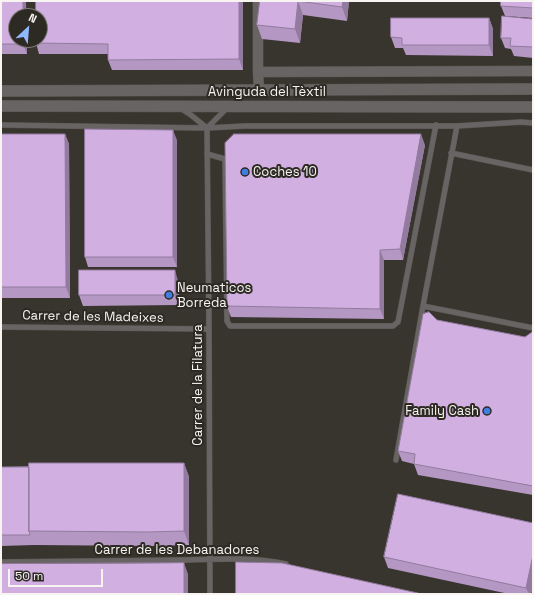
<!DOCTYPE html>
<html>
<head>
<meta charset="utf-8">
<style>
  body { margin:0 }
  #map { position:relative; width:534px; height:595px; overflow:hidden; background:#38342e; font-family:"Space Grotesk",sans-serif }
  canvas { display:block }
  .frame { position:absolute; inset:0; border:2px solid #f7f4f1; pointer-events:none }
  .north { position:absolute; left:8px; top:8px; width:40px; height:40px; box-sizing:border-box; background:#2d2a24; border:1px solid #7e7b76; border-radius:50%; rotate:26deg; font-size:11px; font-weight:700; line-height:16px; text-align:center; color:#f7f4f1 }
  .north::after { content:''; display:block; margin:auto; width:14px; height:18px; background:#90b8fd; clip-path:polygon(50% 0,100% 100%,50% 72%,0 100%) }
  .scale { position:absolute; left:8px; top:569px; width:95px; height:18px; box-sizing:border-box; border:2px solid #f7f4f1; border-top:0; padding-left:5px; font-size:12px; line-height:14px; white-space:nowrap; color:#f7f4f1; -webkit-text-stroke:3px #2d2a24; paint-order:stroke }
</style>
</head>
<body>
<div id="map">
<canvas width="534" height="595"></canvas>
<div class="frame"></div>
<div class="north">N</div>
<div class="scale">50 m</div>
</div>
<script>
const ctx = document.querySelector('canvas').getContext('2d');
ctx.lineJoin = 'round';
function strokePath(path, color, width, dash) { ctx.strokeStyle = color; ctx.lineWidth = width; ctx.lineCap = dash ? 'butt' : 'round'; ctx.setLineDash(dash || []); ctx.stroke(path); }
function paint(path, color) { ctx.fillStyle = color; ctx.fill(path, 'evenodd'); }
function write(font, color, halo, rows, align = 'center') {
  ctx.font = font + ' "Space Grotesk",sans-serif'; ctx.lineWidth = 4; ctx.setLineDash([]); ctx.textBaseline = 'middle'; ctx.strokeStyle = halo; ctx.fillStyle = color; for (const [text, x, y, turn = 0] of rows) {
    ctx.save(); ctx.translate(x, y); ctx.rotate((+turn || 0) * Math.PI / 180); ctx.textAlign = isNaN(turn) ? turn : align; if (halo) ctx.strokeText(text, 0, 0); ctx.fillText(text, 0, 0); ctx.restore();
  }
}
const service = new Path2D(`
  M180,108L191,115L207,128
  M1,125L207,128L245,126H457L521,122L533,123
  M457,126L423,306L533,328
  M207,128L209,329L210,594
  M207,128L228,107
  M451,153L533,170
  M207,154L225,159L227,321L230,326H393L398,322L436,125
  M1,327L209,329
  M396,460L423,306
  M1,562L182,560C217,559 252,557 286,564`);
const minor = new Path2D(`
  M258,1V72L259,90
  M258,72L533,71`);
const tertiary = new Path2D(`
  M1,91L533,89
  M1,106L533,107`);
strokePath(service, '#57534d', 6);
strokePath(minor, '#57534d', 11);
strokePath(tertiary, '#57534d', 12);
strokePath(service, '#686464', 5);
strokePath(minor, '#686464', 10);
strokePath(tertiary, '#686464', 11);
paint(new Path2D(`
  M1,1H26L27,54H1Z
  M36,1H243V70H112L108,60V54H39L36,43Z
  M260,1H349L347,21L303,15L300,43L262,39L257,25Z
  M533,1V18L505,16L501,6Z
  M489,18L493,29V56L406,55L403,48H395L391,37Z
  M533,19V58L514,56L511,49L505,48L501,38Z
  M1,134H65L69,144L70,298H1Z
  M177,140V267H88L85,257Z
  M425,145L403,260H384V319L231,317L227,306Z
  M178,281L179,305L83,306L79,295Z
  M437,320L525,337L533,334V495L418,475L414,464L402,461L398,451Z
  M184,463L189,477V545L154,546L34,545L1,546V464L2,467Z
  M384,557L533,585L531,594H509L388,568Z`), '#b497c2');
paint(new Path2D(`
  M23,1H26V16H23Z
  M239,1H243V70L239,59Z
  M298,1L303,15L300,43L295,29Z
  M343,1H349L347,21L342,7Z
  M489,18L493,29V56L489,45Z
  M23,40H27V54L23,44Z
  M173,130L177,140V267L173,257Z
  M65,134L69,144L70,298L66,287Z
  M421,134L425,145L403,260L400,249Z
  M380,250L384,260V319L380,309Z
  M175,270L178,281L179,305L175,295Z
  M184,463L189,477V545L184,531Z
  M1,464L6,477L1,535Z
  M533,555V585L531,594H529L526,588Z
  M184,563L188,574V594H184Z`), '#927b9e');
const building = new Path2D(`
  M1,1H23V16H16V40H23V44H1Z
  M36,1H239V59L108,60V44L36,43V40H40V16H36Z
  M260,1H343L342,7L298,1L295,29L257,25Z
  M501,1H533V8L501,6Z
  M502,16L533,19V47L510,46L511,38H501Z
  M391,18H489V45H402V38L391,37Z
  M85,129L173,130V257H85Z
  M1,134H65L66,287H1Z
  M234,134H421L400,249L380,250V309L227,306L225,143Z
  M79,270H175V295H79Z
  M429,312L437,320L525,337L532,332L533,334V486L414,464L415,454L398,451L423,314Z
  M29,463H184V531L149,532L29,531Z
  M2,467H29V531L30,535H1Z
  M398,494L533,523V555L526,588L384,557Z
  M236,562L282,563L422,594H236Z
  M184,563V594H1V564Z`);
paint(building, '#d1b0e1');
strokePath(building, '#927b9e', 1);
for (const [x, y, r, color] of [
  [245,172,4,"#3f7fe0"],
  [169,295,4,"#3f7fe0"],
  [487,411,4,"#3f7fe0"]
]) { const dot = new Path2D(); dot.arc(x, y, r, 0, 2 * Math.PI); ctx.fillStyle = color; ctx.fill(dot); strokePath(dot, '#2d2a24', 1.5); }
write('13px', '#f7f4f1', '#2d2a24', [
  ["Avinguda del Tèxtil",267,92],
  ["Carrer de les Madeixes",93,317,1],
  ["Carrer de la Filatura",198,385,-90],
  ["Carrer de les Debanadores",177,550]
]);
write('13px', '#f7f4f1', '#2d2a24', [
  ["Coches 10",253,172],
  ["Neumaticos",177,288],
  ["Borreda",177,303],
  ["Family Cash",479,411,"right"]
], 'left');
</script>
</body>
</html>
